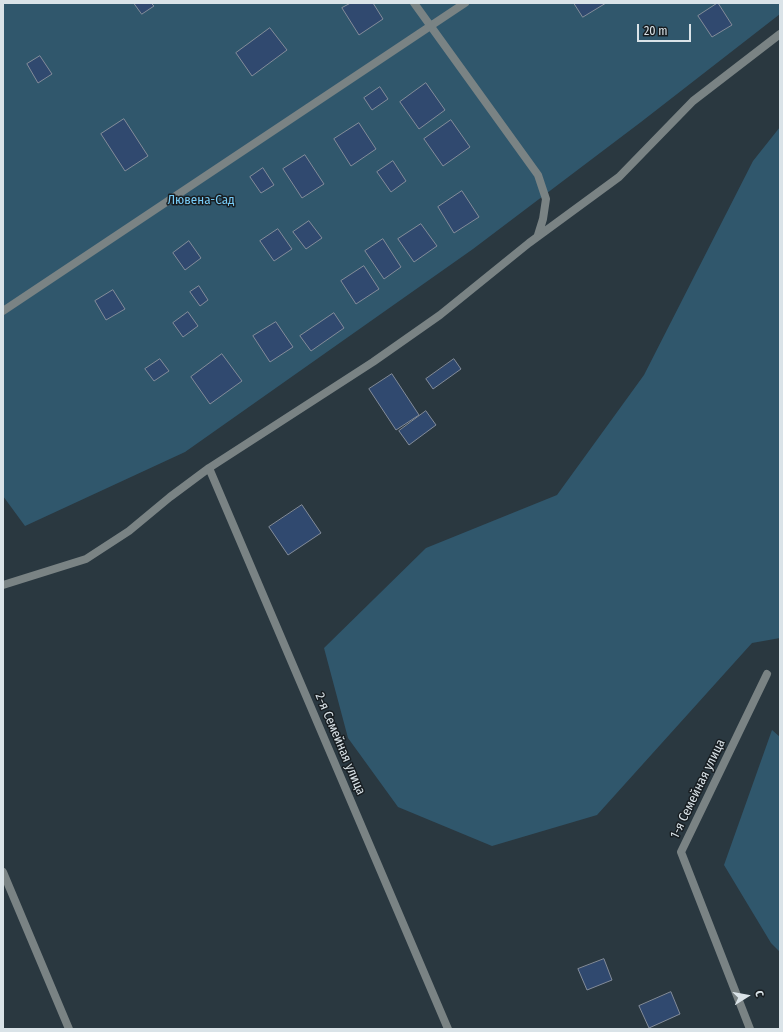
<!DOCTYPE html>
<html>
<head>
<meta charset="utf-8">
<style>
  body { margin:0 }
  #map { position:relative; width:783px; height:1032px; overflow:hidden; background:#2a3840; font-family:"Fira Sans Condensed",sans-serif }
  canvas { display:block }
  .frame { position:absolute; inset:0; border:4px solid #dae3e8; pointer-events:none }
  .north { position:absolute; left:727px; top:976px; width:40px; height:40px; -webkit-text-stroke:3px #181e22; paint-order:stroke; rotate:79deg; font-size:11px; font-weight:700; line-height:16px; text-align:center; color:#dae3e8 }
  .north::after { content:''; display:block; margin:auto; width:14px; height:18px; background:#dae3e8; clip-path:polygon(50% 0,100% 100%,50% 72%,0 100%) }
  .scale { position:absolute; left:637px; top:24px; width:54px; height:18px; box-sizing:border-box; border:2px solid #dae3e8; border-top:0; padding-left:5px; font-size:12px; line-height:14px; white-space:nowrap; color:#dae3e8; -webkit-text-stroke:3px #181e22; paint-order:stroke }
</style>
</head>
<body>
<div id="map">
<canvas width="783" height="1032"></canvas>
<div class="frame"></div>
<div class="north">С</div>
<div class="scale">20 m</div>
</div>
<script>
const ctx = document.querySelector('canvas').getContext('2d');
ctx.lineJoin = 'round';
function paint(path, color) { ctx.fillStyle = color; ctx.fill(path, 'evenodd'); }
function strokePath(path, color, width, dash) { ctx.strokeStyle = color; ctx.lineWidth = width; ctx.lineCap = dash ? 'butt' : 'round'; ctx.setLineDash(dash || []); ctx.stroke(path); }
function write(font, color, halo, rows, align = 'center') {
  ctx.font = font + ' "Fira Sans Condensed",sans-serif'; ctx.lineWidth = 3; ctx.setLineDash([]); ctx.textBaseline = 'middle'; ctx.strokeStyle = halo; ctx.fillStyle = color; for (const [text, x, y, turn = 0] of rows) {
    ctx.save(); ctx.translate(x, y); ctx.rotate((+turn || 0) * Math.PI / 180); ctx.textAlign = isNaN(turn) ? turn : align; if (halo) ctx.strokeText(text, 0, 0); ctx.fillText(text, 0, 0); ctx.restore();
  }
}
paint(new Path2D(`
  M3,3H780V14L641,122L473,249L185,452L25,526L3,496Z
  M780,127V638L752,643L597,815L492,846L398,807L348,738L324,648L426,548L557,495L644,375L753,161Z
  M772,730L780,737V952L771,943L724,865Z`), '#30576c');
const building = new Path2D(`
  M134,3H151L154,6L142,14Z
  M351,3H373L383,19L359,35L342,8Z
  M574,3H606L583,17Z
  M718,3L732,25L712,37L698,16Z
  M270,28L287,50L252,76L236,53Z
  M40,56L52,74L38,83L27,64Z
  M426,83L445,110L419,129L400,102Z
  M380,87L388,99L372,110L364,98Z
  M124,119L148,156L125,171L101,134Z
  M451,120L470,147L443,166L424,139Z
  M359,123L376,149L351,166L334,139Z
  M305,155L324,184L302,198L283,169Z
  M393,161L406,181L391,192L377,172Z
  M263,168L274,185L261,193L250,177Z
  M462,191L479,217L454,233L438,207Z
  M309,221L322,238L306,249L293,232Z
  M421,224L437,246L414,262L398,239Z
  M278,229L292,249L274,261L260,241Z
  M383,239L401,267L384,279L365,251Z
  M189,241L201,258L185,270L173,253Z
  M364,266L379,289L356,304L341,281Z
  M199,286L208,300L200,306L190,292Z
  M113,290L125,309L106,320L95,301Z
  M188,312L198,326L183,337L173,323Z
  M334,313L344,328L311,351L300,336Z
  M276,322L293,347L270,362L253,336Z
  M222,354L242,381L210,404L191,377Z
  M160,359L169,371L154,381L145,369Z
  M454,359L461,369L433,389L426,379Z
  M392,374L419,415L396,430L369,389Z
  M426,411L436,425L409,445L399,431Z
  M302,505L321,533L288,555L269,527Z
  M604,959L612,980L587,990L578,969Z
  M671,992L680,1014L649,1028L639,1006Z`);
paint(building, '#30496f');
strokePath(building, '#838c9a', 1);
strokePath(new Path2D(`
  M414,3L538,175L546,199L543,219L538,235
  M3,311L465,3
  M209,468L448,1029
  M3,585L86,559L129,531L170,497L209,468L373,362L440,315L529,243L619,177L693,101L780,34
  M3,872L69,1029
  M750,1029L681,852L767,674`), '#7a8384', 8);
write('13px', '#78cbf6', '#181e22', [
  ["Лювена-Сад",201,200]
]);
write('13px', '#dae3e8', '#181e22', [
  ["2-я Семейная улица",340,744,67],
  ["1-я Семейная улица",698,789,-64]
]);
</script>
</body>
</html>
